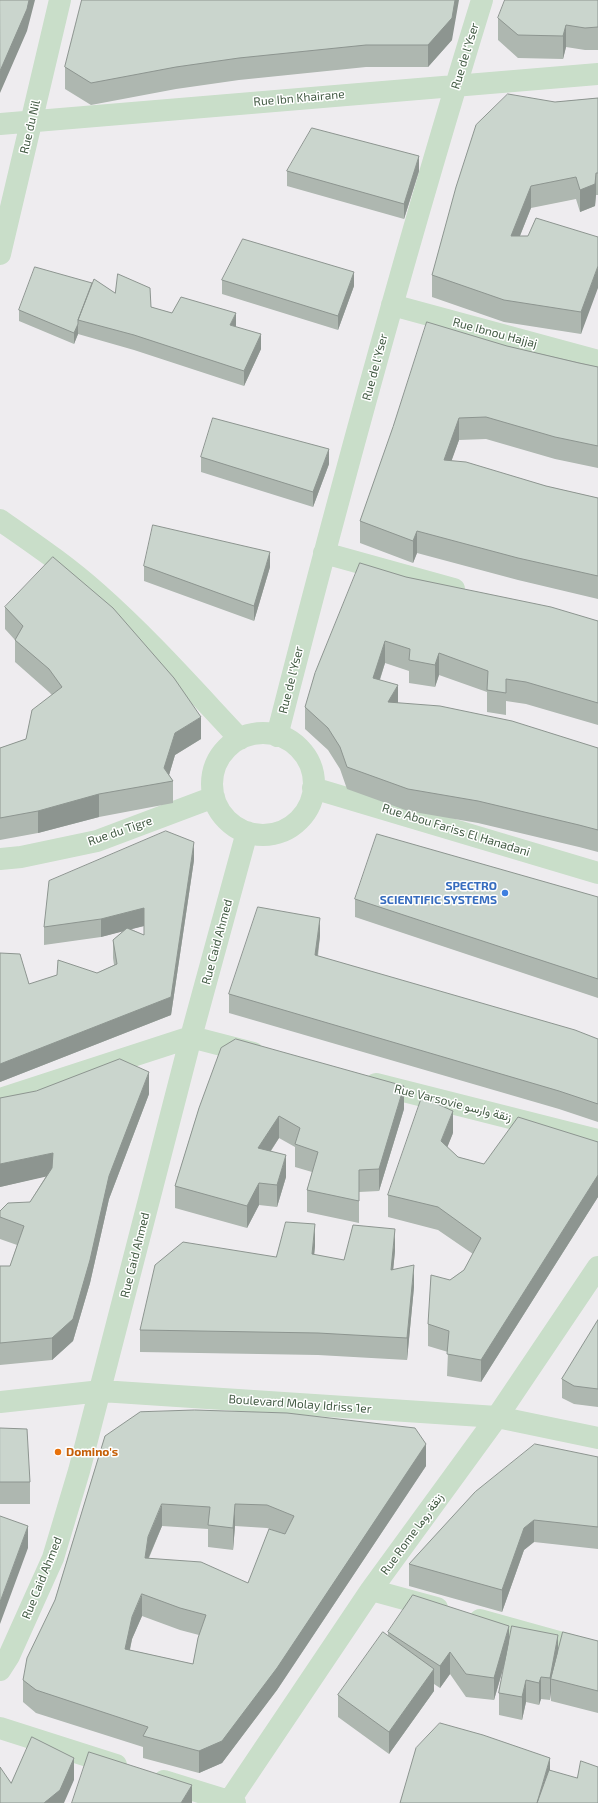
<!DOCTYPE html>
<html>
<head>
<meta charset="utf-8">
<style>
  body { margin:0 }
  canvas { display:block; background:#eeecef }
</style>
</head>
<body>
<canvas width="598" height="1803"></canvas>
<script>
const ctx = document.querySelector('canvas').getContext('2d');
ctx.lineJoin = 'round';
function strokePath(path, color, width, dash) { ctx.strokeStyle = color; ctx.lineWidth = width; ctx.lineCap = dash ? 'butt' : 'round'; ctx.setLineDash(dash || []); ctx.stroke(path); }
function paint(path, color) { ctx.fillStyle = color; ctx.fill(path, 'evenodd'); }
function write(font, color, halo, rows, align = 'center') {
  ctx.font = font + ' "Exo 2",Vazirmatn,sans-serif'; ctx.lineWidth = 3; ctx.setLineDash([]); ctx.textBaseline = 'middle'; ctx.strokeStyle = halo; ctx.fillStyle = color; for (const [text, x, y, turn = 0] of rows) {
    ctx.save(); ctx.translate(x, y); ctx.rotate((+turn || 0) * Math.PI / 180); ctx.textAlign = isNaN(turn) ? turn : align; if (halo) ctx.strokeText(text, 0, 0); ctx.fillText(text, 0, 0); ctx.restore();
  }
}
strokePath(new Path2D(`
  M0,124L598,74
  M0,254L60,0
  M392,305L598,361
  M0,520C33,543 67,566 97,593C148,638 193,689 240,739
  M324,553L454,589
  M212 784a51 51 0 1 1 102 0a51 51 0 1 1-102 0Z
  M277,736C340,489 407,243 482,0
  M313,788L598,873
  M0,859L21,857L97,841L214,797
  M376,1084L598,1140
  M0,1099L191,1037L253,1053
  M0,1402L101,1391L497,1417L598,1438
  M371,1590L437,1608
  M480,1620L598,1653
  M0,1670L9,1656L53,1558L79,1471L191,1037L247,832
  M0,1728L116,1765
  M164,1781L235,1803
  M228,1803L371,1590L497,1417L598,1267`), '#c9dec9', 22);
paint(new Path2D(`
  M82,0L452,40L428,67H366L239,80L176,89L91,105L65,89V67Z
  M598,0V50H585L566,47L563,59L518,58L498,40V18Z
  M598,98V195H596L595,206L580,212L576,199L531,208L520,236L598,237L581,334L504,322L432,297V275L555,102Z
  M287,171H419L404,219L287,186Z
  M222,280L354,286L338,330L222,294Z
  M115,293L151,307L172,313L236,327L261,349L244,386L134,350L78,334L74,344L19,321V310Z
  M507,346L598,367V468L555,459L486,439L459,440L451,461L546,486L598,498V599L518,580L417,553L413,563L360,543V521Z
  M201,457L329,464L313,507L201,472Z
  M144,566L270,567L254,621L144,581Z
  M406,577L598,621V725L526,704L506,701V715L487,712V692L439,675L435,687L409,683V671L385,663L380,680L398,703L598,748V852L579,847L478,823L408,811L347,789L340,769L328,750L305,729V707Z
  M5,607L201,739L175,755L169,775L173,781V803L99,817L38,833L0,840V748L26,739L52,695L49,692L15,662V640L5,629Z
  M194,860L171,1015L0,1082V953L29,984L97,973L114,965L113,958V940L123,931L101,937L44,945V927ZM144,926V935L131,929Z
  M598,897V998L355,917V899Z
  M320,936L318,956L598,1039V1122L559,1109L229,1013V994Z
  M149,1094L109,1199L90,1283L73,1341L52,1360L0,1365V1266H10L17,1245L0,1239V1211L30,1202L46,1176L0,1187V1098Z
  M199,1108L404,1109L379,1191L359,1192V1223L307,1212V1190L312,1172L295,1167V1147L279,1138L271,1151L286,1177L277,1207L259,1205L247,1228L175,1208V1186Z
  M453,1133L447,1147L458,1157L484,1164L598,1142V1197L481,1382L447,1376L448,1352L428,1346V1324L450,1280L464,1270L473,1254L438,1230L388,1217V1195Z
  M315,1246L314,1255L344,1260L395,1251L393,1270L414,1287L407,1360L318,1355L140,1352V1330L276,1257Z
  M598,1320V1407L574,1404L562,1398V1379Z
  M0,1428L30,1482V1504H0Z
  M105,1436L426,1466L277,1690L222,1763L199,1773L143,1758V1747L36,1713L23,1702V1680L55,1600ZM162,1526L208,1529V1547L233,1550L235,1526L267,1528L277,1532L248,1583L149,1558ZM142,1616L180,1630L199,1635L193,1664L130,1650L132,1639Z
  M598,1457V1549L534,1542L524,1550L502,1612L409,1586V1564Z
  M388,1632L509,1643L558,1653L598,1641V1713L551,1701V1691L550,1700L541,1699L539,1705L526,1702L522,1720L499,1715V1693L506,1659L494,1700L466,1697L450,1674L440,1688L434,1684V1691L389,1754L338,1717V1695L388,1636Z`), '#aeb7b0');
paint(new Path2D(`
  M29,0H35L27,31L0,93V71Z
  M455,0H459L452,40L428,67V45Z
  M566,25V47L563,59V36Z
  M419,156V171L404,219V204Z
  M596,173V195L595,206L580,212V190Z
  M531,186V208L511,258V236Z
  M598,266V288L581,334V312Z
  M354,272V286L338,330V316Z
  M236,313V327L230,325Z
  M78,324V334L74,344V333Z
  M261,334V349L244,386V371Z
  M459,418V440L444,482V460Z
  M329,449V464L313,507V492Z
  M417,531V553L413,563V541Z
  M270,552V567L254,621V606Z
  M385,641V663L373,700V678Z
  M439,653V675L435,687V665Z
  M398,685V708L388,702Z
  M201,717V739L175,755L167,782L164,768L175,733Z
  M99,794V817L38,833V811Z
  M194,842V860L171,1015L0,1082V1064L171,997Z
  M144,908V926L101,937V919Z
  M320,918V936L315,973V955Z
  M149,1072V1094L109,1199L90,1283L73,1341L52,1360V1338L109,1176Z
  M404,1086V1109L379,1191V1169Z
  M453,1111V1133L441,1163V1141Z
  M279,1116V1138L258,1170V1148Z
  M53,1153V1175L0,1187V1164Z
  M286,1155V1177L277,1207V1185Z
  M598,1175V1197L481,1382V1360Z
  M259,1183V1205L247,1228V1206Z
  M315,1224V1246L312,1276V1254Z
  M395,1229V1251L391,1292V1270Z
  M414,1265V1287L407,1360V1338Z
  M426,1444V1466L277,1690L222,1763L199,1773V1751Z
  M162,1504V1526L148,1559L145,1558L148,1537Z
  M235,1504V1526L233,1550V1528Z
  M534,1520V1542L524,1550L502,1612V1590L524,1528Z
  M28,1526V1548L0,1624V1602Z
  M142,1594V1616L132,1639L125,1671V1649L132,1617Z
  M509,1626V1648L494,1700V1678Z
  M558,1635V1657L551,1679V1691L550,1700V1678Z
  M450,1652V1674L440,1688V1666Z
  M434,1669V1691L389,1754V1732Z
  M541,1677V1699L539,1705V1683Z
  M526,1680V1702L522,1720V1697Z
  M74,1758V1780L64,1803H44Z
  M550,1758V1781L537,1803Z
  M192,1785V1803H181Z`), '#8d9590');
const building = new Path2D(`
  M0,0H29L27,9L0,71Z
  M82,0H455L452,18L428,45H366L239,58L176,67L91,83L65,67Z
  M505,0H598V27L585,28L566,25L563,36L518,35L498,18Z
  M508,94L555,102L598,98V173H596L595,184L580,190L576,177L531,186L511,236H528L536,218L598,237V266L581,312L504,300L432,275L456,187L476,125Z
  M312,128L419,156L404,204L287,171Z
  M243,239L354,272L338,316L222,280Z
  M35,267L92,283L78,320V324L74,333L19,310Z
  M118,274L150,288L151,307L172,313L181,297L236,313L230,325L261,334L244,371L134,335L78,320L94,279L115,293Z
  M427,322L507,346L579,363L598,367V446L555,437L486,417L459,418L444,460L466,462L546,486L598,498V576L518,558L417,531L413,541L360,521L393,427Z
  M213,418L329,449L313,492L201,457Z
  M153,525L270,552L254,606L144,566Z
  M53,557L113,608L174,678L201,717L175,733L164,768L173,781L99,794L38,811L0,818V748L26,739L32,710L62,687L49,669L15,640L23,626L5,607Z
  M360,563L406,577L551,607L598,621V703L526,682L506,679V693L487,690L488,671L439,653L435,665L409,660L410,649L385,641L373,678L398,685L388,702L440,706L512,721L598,748V830L579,825L478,801L408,789L347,767L340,747L328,728L305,707L315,673Z
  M166,831L194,842L171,997L0,1064V953L20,954L29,984L57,975L58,960L97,973L117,964L113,940L127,928L144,935V908L101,919L44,927L49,881Z
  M377,834L598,897V979L355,899Z
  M258,907L320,918L315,955L575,1030L598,1039V1104L559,1091L229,994Z
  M236,1039L404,1086L379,1169L359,1170V1201L307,1190L318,1152L295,1144L300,1128L279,1116L258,1148L286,1155L277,1185L259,1183L247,1206L175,1186L199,1108L221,1048Z
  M120,1059L149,1072L109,1176L90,1260L73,1319L52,1338L0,1343V1266H10L24,1226L0,1217V1211L8,1203L30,1202L52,1168L53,1153L0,1164V1098L36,1091Z
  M422,1097L453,1111L441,1141L458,1157L484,1164L518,1117L598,1142V1175L481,1360L447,1354L449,1331L428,1324L431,1275L450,1280L464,1270L481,1238L438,1207L388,1195Z
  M286,1222L315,1224L312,1254L344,1260L353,1225L395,1229L391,1270L414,1265L407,1338L318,1333L140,1330L155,1265L183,1242L276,1257Z
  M598,1320V1389L574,1386L562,1379Z
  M195,1410L287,1413L415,1428L426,1444L277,1668L222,1741L199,1751L143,1736L148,1727L36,1690L23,1680L27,1658L55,1600L105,1436L140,1412ZM162,1504L210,1507L208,1525L233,1528L235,1504L267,1505L294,1516L285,1534L269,1529L248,1583L201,1562L145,1558L148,1537ZM142,1594L180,1608L206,1615L198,1638L193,1664L125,1649L132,1617Z
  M0,1428L27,1429L30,1482H0Z
  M535,1444L598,1457V1527L534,1520L524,1528L502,1590L409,1564L475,1492Z
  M0,1516L28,1526L0,1602Z
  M413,1595L509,1626L494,1678L466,1674L450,1652L440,1666L388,1632Z
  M512,1626L558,1635L550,1678L541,1677L539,1683L526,1680L522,1697L499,1693Z
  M383,1632L434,1669L389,1732L338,1695Z
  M563,1632L598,1641V1691L551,1679Z
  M440,1723L483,1735L550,1758L537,1803H400L416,1748Z
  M32,1737L74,1758L60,1790L44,1803H0V1767L11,1783Z
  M89,1752L192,1785L181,1803H72Z
  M581,1761L598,1767V1803H537L549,1770L577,1778Z`);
paint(building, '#cad5cd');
strokePath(building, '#8d9590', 1);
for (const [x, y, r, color] of [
  [505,893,4,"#3f7fe0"],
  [58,1452,4,"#e8710a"]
]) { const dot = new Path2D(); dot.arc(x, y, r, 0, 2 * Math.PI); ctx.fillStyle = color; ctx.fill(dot); strokePath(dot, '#fff', 1.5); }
write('12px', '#435b44', '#fff', [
  ["Rue de l'Yser",465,56,-73],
  ["Rue Ibn Khairane",299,98,-5],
  ["Rue du Nil",30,127,-77],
  ["Rue Ibnou Hajjaj",495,333,15],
  ["Rue de l'Yser",375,367,-75],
  ["Rue de l'Yser",291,680,-76],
  ["Rue Abou Fariss El Hanadani",456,830,17],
  ["Rue du Tigre",120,831,-19],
  ["Rue Caid Ahmed",217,942,-75],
  ["Rue Varsovie زنقة وارسو",453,1103,14],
  ["Rue Caid Ahmed",135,1255,-76],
  ["Boulevard Molay Idriss 1er",300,1404,4],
  ["Rue Rome زنقة روما",412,1534,-54],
  ["Rue Caid Ahmed",42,1578,-68]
]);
write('bold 12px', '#366cbe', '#fff', [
  ["SPECTRO",497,886],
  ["SCIENTIFIC SYSTEMS",497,900]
], 'right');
write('bold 12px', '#c56008', '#fff', [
  ["Domino's",66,1452]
], 'left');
</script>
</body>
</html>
